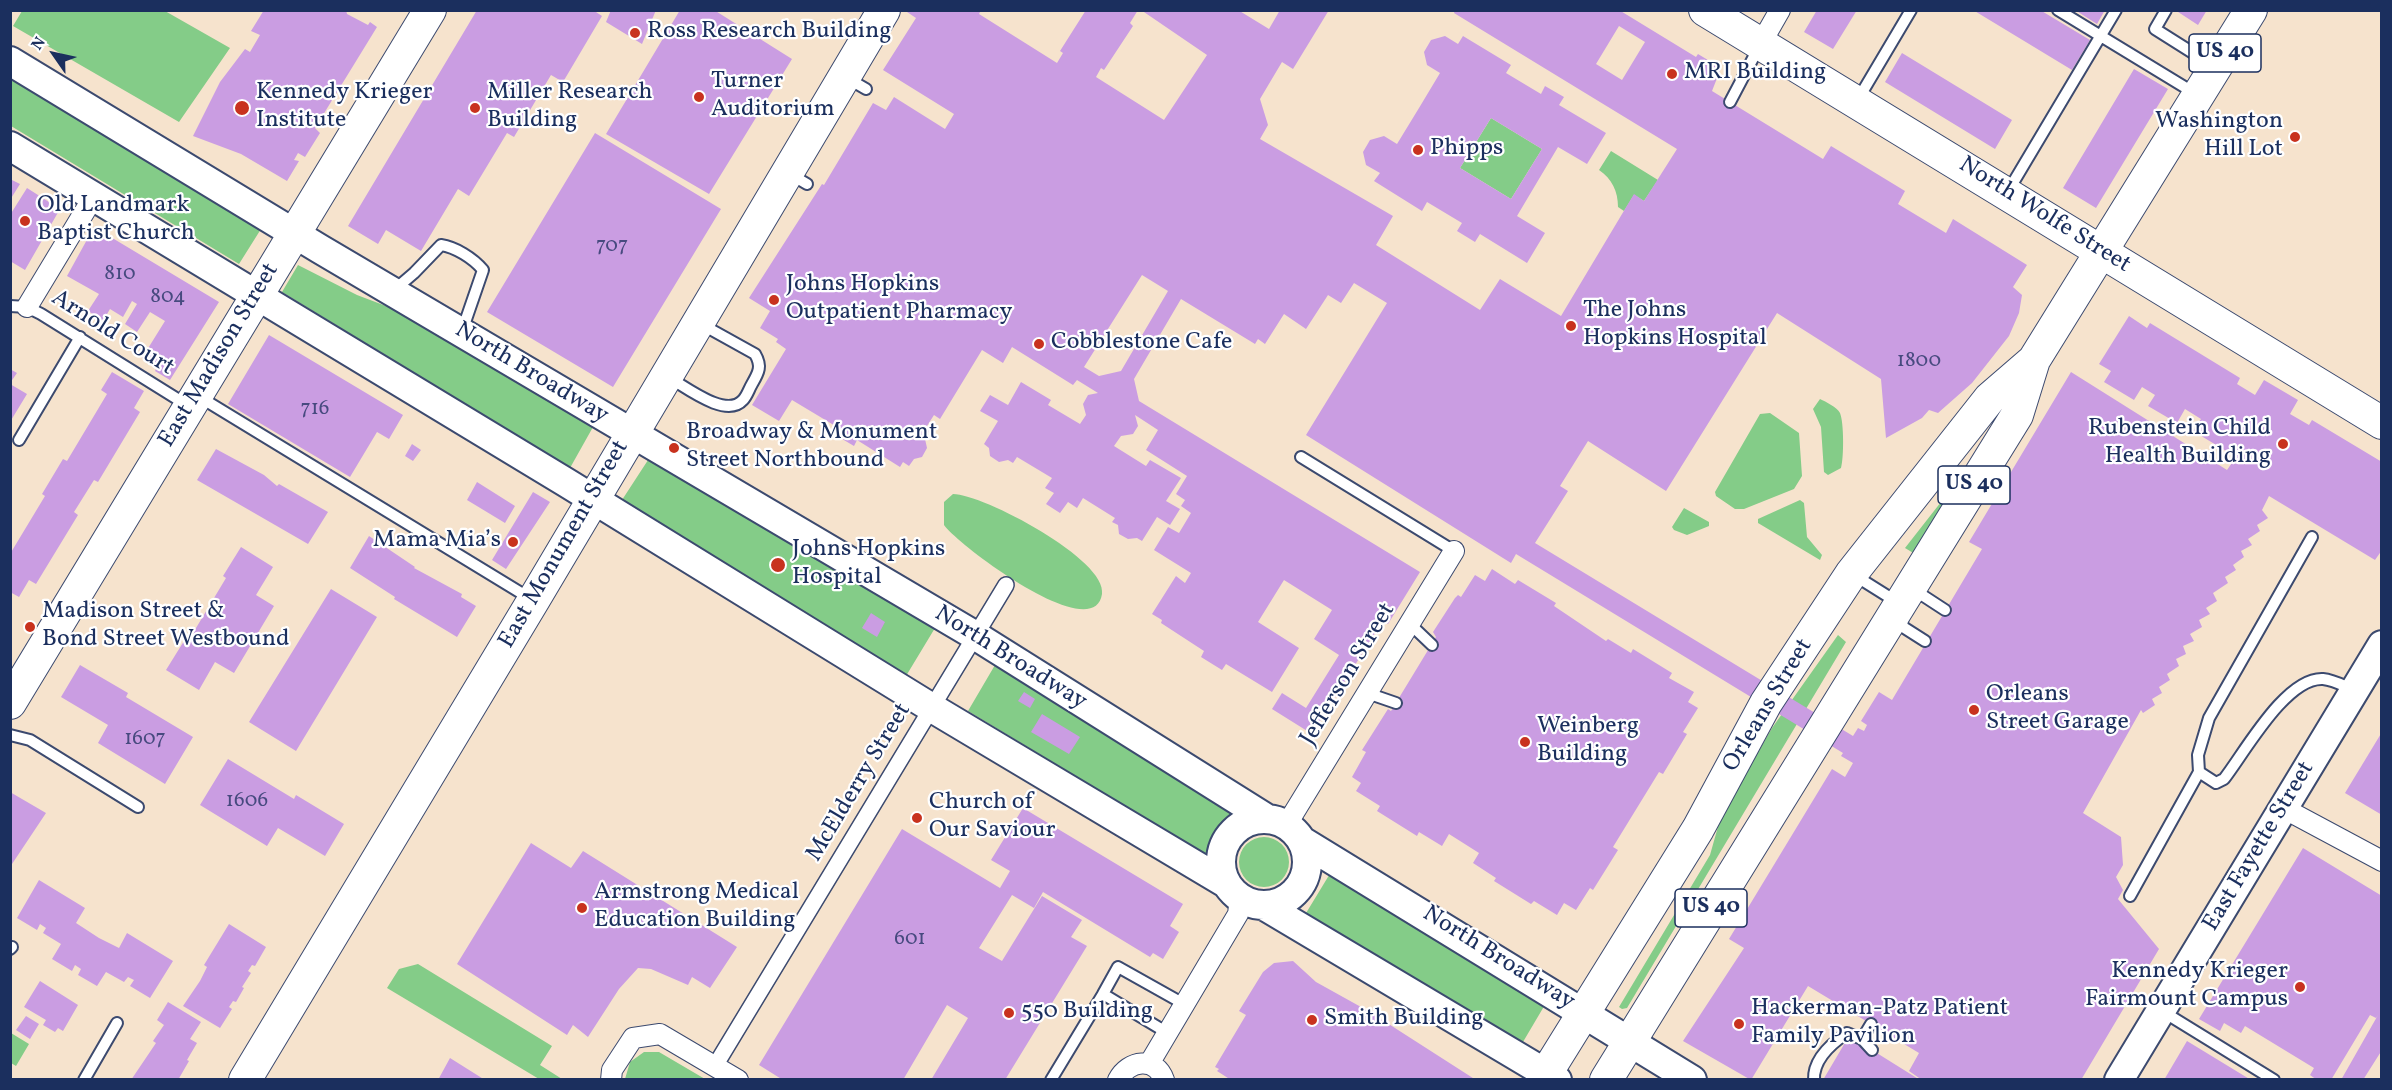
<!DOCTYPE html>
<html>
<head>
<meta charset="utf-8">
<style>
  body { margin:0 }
  #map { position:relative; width:2392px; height:1090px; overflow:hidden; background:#f6e3cd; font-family:Vollkorn,serif }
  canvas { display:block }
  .frame { position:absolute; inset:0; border:12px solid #1b2f5e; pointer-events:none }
  .north { position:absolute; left:24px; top:24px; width:60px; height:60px; -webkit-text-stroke:4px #fff; paint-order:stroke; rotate:304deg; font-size:16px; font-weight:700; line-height:24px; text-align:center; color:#1b2f5e }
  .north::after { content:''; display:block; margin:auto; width:21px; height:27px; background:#1b2f5e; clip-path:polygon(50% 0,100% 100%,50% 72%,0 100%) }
</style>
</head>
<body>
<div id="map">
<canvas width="2392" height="1090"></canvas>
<div class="frame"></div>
<div class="north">N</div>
</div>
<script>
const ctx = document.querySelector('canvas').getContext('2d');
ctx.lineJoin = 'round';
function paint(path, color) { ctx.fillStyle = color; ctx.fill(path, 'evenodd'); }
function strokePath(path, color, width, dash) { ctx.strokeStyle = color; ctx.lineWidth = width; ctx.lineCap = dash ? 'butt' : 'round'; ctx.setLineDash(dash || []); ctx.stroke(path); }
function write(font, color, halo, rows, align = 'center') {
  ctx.font = font + ' Vollkorn,serif'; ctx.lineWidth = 4.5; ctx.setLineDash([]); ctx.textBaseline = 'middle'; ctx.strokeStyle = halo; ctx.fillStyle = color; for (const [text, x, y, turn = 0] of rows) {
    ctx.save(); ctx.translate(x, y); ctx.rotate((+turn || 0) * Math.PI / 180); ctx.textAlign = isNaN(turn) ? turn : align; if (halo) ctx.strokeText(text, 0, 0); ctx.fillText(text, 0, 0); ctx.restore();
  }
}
paint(new Path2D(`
  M22,11H165L230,48L179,122L13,26Z
  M10,77L261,229L239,264L11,126Z
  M1491,118L1542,149L1511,199L1460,168Z
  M1611,151L1658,180L1644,201L1634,195L1624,211L1618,207C1618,191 1612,179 1599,170Z
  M298,265L357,295L407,314L593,427L570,468L282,292Z
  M1820,399C1826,402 1837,407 1840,413C1844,423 1844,457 1841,468L1828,475L1824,472L1821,427L1813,409Z
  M1770,413L1799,433L1802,476L1794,489L1744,509H1735L1716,496L1715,492L1760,414Z
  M1977,456L1915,554L1905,548Z
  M650,457L935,628L906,676L622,500Z
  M953,494C983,494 1108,560 1102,594C1094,647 959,546 944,525V502Z
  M1800,500L1804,503L1807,537L1822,555L1820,560L1758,523V519Z
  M1684,508L1709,522V526L1687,535L1674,530L1672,527Z
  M1838,635L1846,642L1627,1008L1622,1009L1619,1007L1710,855L1721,816L1772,728Z
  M995,665L1237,814L1218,830L1210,857L968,711Z
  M1239 862a25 25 0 1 1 50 0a25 25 0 1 1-50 0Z
  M1331,872L1546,1003L1520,1047L1300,923Z
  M418,964L552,1046L540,1065L562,1079H539L387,988L399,969Z
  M11,1033L29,1044L16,1066L11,1063Z
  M644,1052H659L705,1079H625L630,1062Z`), '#84cc88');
paint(new Path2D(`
  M264,10H346L347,14L368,25L370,22L377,27L315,128L320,133L305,157L298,153L294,160L299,161L287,181L241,154L193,136L220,82L245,49L250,52L260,35L251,31Z
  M477,10H593L602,16L563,82L551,75L514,137L507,133L469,196L458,189L421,251L386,230L378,244L348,226Z
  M611,10H656L642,44L606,22Z
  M680,10H714L792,59L709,194L606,134Z
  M904,10H981L979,14L1057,63L1063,53L1060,51L1086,10H1138L1130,23L1133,26L1104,70L1101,68L1096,77L1164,120L1207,55L1141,10H1238L1269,29L1280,10H1329L1293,69L1282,62L1260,99L1268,125L1260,139L1393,216L1376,245L1480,310L1500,279L1561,316L1634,194L1644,201L1677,149L1454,13L1455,10H1619L1696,57L1698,54L1721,68L1712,91L1823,159L1831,146L1905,191L1898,204L1946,233L1953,219L2027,265L2013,287L2022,295L2019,313L2009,336L1972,383L1938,413L1929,410L1922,418L1886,438L1881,379L1777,313L1666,491L1588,441L1560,486L1568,491L1535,543L1853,736L1858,728L1864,731L1867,725L1861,721L1879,692L1892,700L1982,549L1969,542L2071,372L2227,470L2236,457L2193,431L2201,419L2185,409L2177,423L2148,406L2155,395L2142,387L2134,400L2104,382L2111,371L2099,364L2129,316L2147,328L2150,323L2240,378L2237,384L2255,395L2264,380L2298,400L2290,414L2309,425L2312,420L2382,462V550L2375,560L2269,496L2262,510L2268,518L2257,525L2260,531L2248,539L2252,545L2241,551L2244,557L2233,565L2236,570L2225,577L2228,583L2213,593L2217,601L2206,608L2210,614L2199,620L2202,627L2190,634L2194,641L2183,646L2186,654L2176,659L2179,666L2167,674L2170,680L2159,687L2162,693L2152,699L2155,705L2143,713L2141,710L2083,813L2121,837L2123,865L2116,877L2123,890L2118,899L2159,949L2081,1080H1922L1909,1071L1919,1053L1808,986L1751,1080L1683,1041L1744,948L1729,939L1832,769L1845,777L1853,763L1841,756L1843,753L1516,554L1511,563L1306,435L1387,303L1354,283L1341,303L1328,295L1306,329L1284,314L1265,344L1258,339L1255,344L1181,299L1134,379L1139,401L1420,572L1388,624L1377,617L1369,629L1375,633L1312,734L1272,709L1282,693L1306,708L1339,655L1314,639L1332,610L1284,580L1258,622L1299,648L1272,692L1226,664L1222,670L1201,657L1204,651L1161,623L1162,620L1152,614L1176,576L1185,583L1191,573L1154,550L1168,527L1179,533L1191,513L1181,506L1185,500L1176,494L1187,476L1146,450L1158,430L1135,415L1138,426L1133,434L1121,436L1114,446L1146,466L1150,460L1181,478L1166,501L1180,509L1170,525L1157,517L1142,541L1137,538L1128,539L1119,534L1118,525L1112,522L1115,518L1083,498L1077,508L1068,502L1060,513L1046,504L1054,493L1045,488L1052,478L1017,457L1013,463L1008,460L999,462L990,456L989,448L984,444L998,421L980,411L990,395L1008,405L1021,382L1051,400L1048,405L1080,424L1086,415L1083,404L1088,395L1098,393L1077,380L1073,385L1012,347L1003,363L982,350L940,419L934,415L925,429L929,431L925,439L927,448L922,457L914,459L909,466L903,462L900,467L857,440L854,446L832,433L837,427L792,400L779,421L752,405L786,349L776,342L778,339L760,328L770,311L749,298L822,184L824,185L873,103L886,110L894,97L945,129L954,114L883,70L916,18ZM1619,26L1645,42L1622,80L1596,64ZM1142,275L1168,291L1121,371L1099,376L1084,367Z
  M1817,10H1857L1833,49L1804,32Z
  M1973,10H2040L2090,40L2072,70Z
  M2075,10H2105L2097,24Z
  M2175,10H2207L2198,25Z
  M1445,36L1458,44L1463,36L1511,65L1506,73L1541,94L1545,86L1564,97L1559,105L1606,133L1587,164L1558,147L1517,216L1545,233L1527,263L1480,234L1475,242L1457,231L1462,223L1427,202L1422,211L1374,181L1380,173L1366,165L1363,152L1370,140L1384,136L1397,144L1419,108L1440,73L1427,65L1424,52L1431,40ZM1491,118L1542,149L1511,199L1460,168Z
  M1902,53L2012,120L1995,149L1885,82Z
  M2134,69L2168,89L2096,208L2063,188Z
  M595,133L721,209L613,387L487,312Z
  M10,179L20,184L10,200Z
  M27,188L60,209L25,270L10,261V215Z
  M94,227L219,302L170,380L155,371L157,367L142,358L165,321L150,312L137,332L125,324L137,304L132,301L123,317L110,309L103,321L88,311L99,294L67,276Z
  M269,335L403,415L389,439L377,432L350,477L228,404Z
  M10,369L17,373L10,383Z
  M112,372L144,391L134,408L140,412L98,482L94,480L74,512L78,515L36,584L29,580L19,597L10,592V554L45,496L42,494L63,459L67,461L107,394L101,390Z
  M10,384L27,394L10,422Z
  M412,444L421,450L413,461L405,456Z
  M216,449L264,475L277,486L279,484L328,512L308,544L197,480Z
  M477,482L515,506L505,523L467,500Z
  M533,492L550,502L506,569L492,560Z
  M369,536L415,567L414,568L462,594L461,597L476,606L457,637L394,599L395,597L350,568Z
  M241,547L273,567L256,595L274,606L234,673L215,662L199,690L166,670L184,641L187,643L226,578L223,576Z
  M1492,569L1515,584L1518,580L1556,603L1554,606L1606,641L1608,639L1631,653L1633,649L1672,673L1669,678L1694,692L1688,702L1698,708L1683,732L1687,734L1663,774L1659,772L1613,847L1618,850L1593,890L1590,888L1576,910L1564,903L1557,915L1534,901L1531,904L1494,881L1496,878L1473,863L1479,853L1449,834L1442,846L1419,832L1417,836L1377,811L1380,806L1356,791L1361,783L1352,777L1366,752L1362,750L1388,709L1391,711L1436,637L1433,632L1455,598L1458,595L1461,597L1475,575L1485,581Z
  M331,589L377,617L296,751L249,722Z
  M871,613L885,622L877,637L862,628Z
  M80,665L128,693L126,697L193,737L165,784L98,743L108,725L61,697Z
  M1024,692L1035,699L1030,708L1018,701Z
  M1042,714L1080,737L1069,754L1031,732Z
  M2382,732V815L2345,793Z
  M228,759L294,799L296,795L344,824L325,856L278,828L267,846L200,805Z
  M10,792L46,813L10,867Z
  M1023,808L1183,904L1170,926L1179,932L1163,959L1153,953L1150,957L1043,892L1034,908L1012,895L979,948L1002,961L986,987L1042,896L1082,920L1071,937L1087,946L1005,1080H931L968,1018L947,1005L903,1080H783L759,1065L902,829L1000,888L1010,871L991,860Z
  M531,843L571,868L583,851L737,947L710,988L692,977L688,985L651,969L638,968L619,989L588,1037L573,1025L567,1035L457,964Z
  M2303,848L2382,896V1050L2363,1080H2341L2378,1015L2376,1018L2370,1015L2331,1080H2317L2310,1075L2314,1068L2245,1026L2241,1033L2224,1023L2220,1031L2199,1019Z
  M39,880L85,908L76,923L99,938L119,948L127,933L173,961L150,998L130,986L134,980L128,977L124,982L106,972L97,986L78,975L81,969L75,965L72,971L52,959L61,944L43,933L46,928L40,924L37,930L17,918Z
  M229,924L266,947L255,966L252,965L248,971L251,973L242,987L244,988L236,1002L233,1001L229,1007L232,1009L220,1028L183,1006L200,981L207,967L204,965Z
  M1293,961L1316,982L1370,1012L1476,1080H1231L1217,1071L1219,1069L1215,1067L1246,1015L1239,1011L1263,972L1274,963Z
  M40,981L78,1005L63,1031L58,1028L55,1032L43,1025L46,1020L24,1007Z
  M168,1002L201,1022L190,1039L197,1043L187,1060L189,1061L178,1080H131L156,1043L153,1041L164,1025L157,1020Z
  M26,1016L39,1024L30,1039L16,1030Z
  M1849,1036L1872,1050L1920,1080H1823Z
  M2187,1041L2251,1080H2164Z
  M450,1058L485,1080H438Z`), '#ca9de2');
const service = new Path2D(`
  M2058,10L2196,94
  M2166,10L2155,29L2212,65
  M847,78L866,89
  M1857,101L1911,10
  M1730,102L1760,45
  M790,174L807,184
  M2007,193L2116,10
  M393,291L414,273L441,245C455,247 473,258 483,270L462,331
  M10,306L27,307L41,314L187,405
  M668,377C686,387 726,419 743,400C747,396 749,389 752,384C759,372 762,366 755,354L701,324
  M198,396L531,599
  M19,440L80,337
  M1301,457L1454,551
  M2312,537L2209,718L2198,755L2199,772L2216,783L2224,779C2245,752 2286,677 2323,679C2334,680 2344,686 2354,690
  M1854,575L1897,602
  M1911,599L1922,595L1945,610
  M1901,616L1903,627L1925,641
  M1410,624L1432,645
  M1367,693L1396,703
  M10,735L30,740L138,807
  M2130,896L2199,772
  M10,949L12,947
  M1103,994L1118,967L1184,1004
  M2162,1011L2274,1080
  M1862,1039L1871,1024
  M84,1080L117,1023
  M1051,1080L1103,994L1166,1032
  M1814,1080C1813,1059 1832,1043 1847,1033L1862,1039L1872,1050`);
const pedestrian = new Path2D(`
  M715,1066L1006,585`);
const minor = new Path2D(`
  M1760,45L1780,10
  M27,307L94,196
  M2283,808L2382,861
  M1287,824L1454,551
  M1149,1064L1238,914L1240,899
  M611,1080L612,1070L633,1038L660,1034L738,1080
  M1118,1080C1128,1060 1156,1056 1164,1080`);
const secondary = new Path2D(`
  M10,61L320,249L976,636L1266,818
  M10,146L567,483L932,708L1227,884
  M1221 862a43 43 0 1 1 86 0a43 43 0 1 1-86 0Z
  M1302,841L1692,1080
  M1263,905L1557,1080
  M2119,1080L2382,645`);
const primary = new Path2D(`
  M1705,10L2382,423
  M10,703L430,10
  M245,1080L533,601L884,10
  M1542,1080L1698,829L1766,703L1851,574L1990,398L2034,360
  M1606,1080L2017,415L2034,360L2251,10`);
strokePath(service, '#3c4a6f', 14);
strokePath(pedestrian, '#3c4a6f', 18);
strokePath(minor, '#3c4a6f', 22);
strokePath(secondary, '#3c4a6f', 32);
strokePath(primary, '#3c4a6f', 34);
strokePath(service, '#fff', 10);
strokePath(pedestrian, '#fff', 15);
strokePath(minor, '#fff', 20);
strokePath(secondary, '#fff', 28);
strokePath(primary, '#fff', 32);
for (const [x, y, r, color] of [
  [635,33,6,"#c8321e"],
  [1672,74,6,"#c8321e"],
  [699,97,6,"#c8321e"],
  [242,108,8,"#c8321e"],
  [475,108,6,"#c8321e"],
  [2295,137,6,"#c8321e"],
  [1418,150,6,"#c8321e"],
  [25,221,6,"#c8321e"],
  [774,300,6,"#c8321e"],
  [1571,326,6,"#c8321e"],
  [1039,344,6,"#c8321e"],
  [2283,444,6,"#c8321e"],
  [674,448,6,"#c8321e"],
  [513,542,6,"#c8321e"],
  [778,565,8,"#c8321e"],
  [30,627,6,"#c8321e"],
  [1974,710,6,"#c8321e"],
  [1525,742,6,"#c8321e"],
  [917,818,6,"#c8321e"],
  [582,908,6,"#c8321e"],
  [2300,987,6,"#c8321e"],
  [1009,1013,6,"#c8321e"],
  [1312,1020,6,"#c8321e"],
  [1739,1024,6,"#c8321e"]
]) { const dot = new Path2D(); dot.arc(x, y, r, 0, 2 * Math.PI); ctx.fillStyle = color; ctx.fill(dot); strokePath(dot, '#fff', 2); }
write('21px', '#474a7f', null, [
  ["707",612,247],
  ["810",120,275],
  ["804",168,298],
  ["1800",1919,362],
  ["716",315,410],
  ["1607",145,740],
  ["1606",247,802],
  ["601",910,940]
]);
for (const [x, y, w] of [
  [2225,53,72],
  [1974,485,72],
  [1711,908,72]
]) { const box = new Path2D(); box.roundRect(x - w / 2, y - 19, w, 38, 4.5); ctx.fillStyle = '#fff'; ctx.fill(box); strokePath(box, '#1b2f5e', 1.5); }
write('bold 22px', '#1b2f5e', null, [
  ["US 40",2225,53],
  ["US 40",1974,485],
  ["US 40",1711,908]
]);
write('24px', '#1b2f5e', '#fff', [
  ["Ross Research Building",647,33],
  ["MRI Building",1684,74],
  ["Turner",711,83],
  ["Auditorium",711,111],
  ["Kennedy Krieger",256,94],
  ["Institute",256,122],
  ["Miller Research",487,94],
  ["Building",487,122],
  ["Washington",2283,123,"right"],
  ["Hill Lot",2283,151,"right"],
  ["Phipps",1430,150],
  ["Old Landmark",37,207],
  ["Baptist Church",37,235],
  ["Johns Hopkins",786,286],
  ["Outpatient Pharmacy",786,314],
  ["The Johns",1583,312],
  ["Hopkins Hospital",1583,340],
  ["Cobblestone Cafe",1051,344],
  ["Rubenstein Child",2271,430,"right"],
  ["Health Building",2271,458,"right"],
  ["Broadway & Monument",686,434],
  ["Street Northbound",686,462],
  ["Mama Mia’s",501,542,"right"],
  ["Johns Hopkins",792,551],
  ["Hospital",792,579],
  ["Madison Street &",42,613],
  ["Bond Street Westbound",42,641],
  ["Orleans",1986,696],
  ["Street Garage",1986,724],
  ["Weinberg",1537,728],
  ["Building",1537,756],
  ["Church of",929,804],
  ["Our Saviour",929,832],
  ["Armstrong Medical",594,894],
  ["Education Building",594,922],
  ["Kennedy Krieger",2288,973,"right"],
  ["Fairmount Campus",2288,1001,"right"],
  ["Hackerman-Patz Patient",1751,1010],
  ["Family Pavilion",1751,1038],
  ["550 Building",1021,1013],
  ["Smith Building",1324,1020]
], 'left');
write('24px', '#1b2f5e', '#fff', [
  ["North Wolfe Street",2044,216,32],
  ["Arnold Court",112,334,32],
  ["East Madison Street",220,356,-59],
  ["North Broadway",531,374,31],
  ["East Monument Street",565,545,-60],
  ["North Broadway",1010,659,32],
  ["Jefferson Street",1349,675,-59],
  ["Orleans Street",1769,706,-59],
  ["McElderry Street",860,783,-59],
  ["East Fayette Street",2260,847,-59],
  ["North Broadway",1498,959,32]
]);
</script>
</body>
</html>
